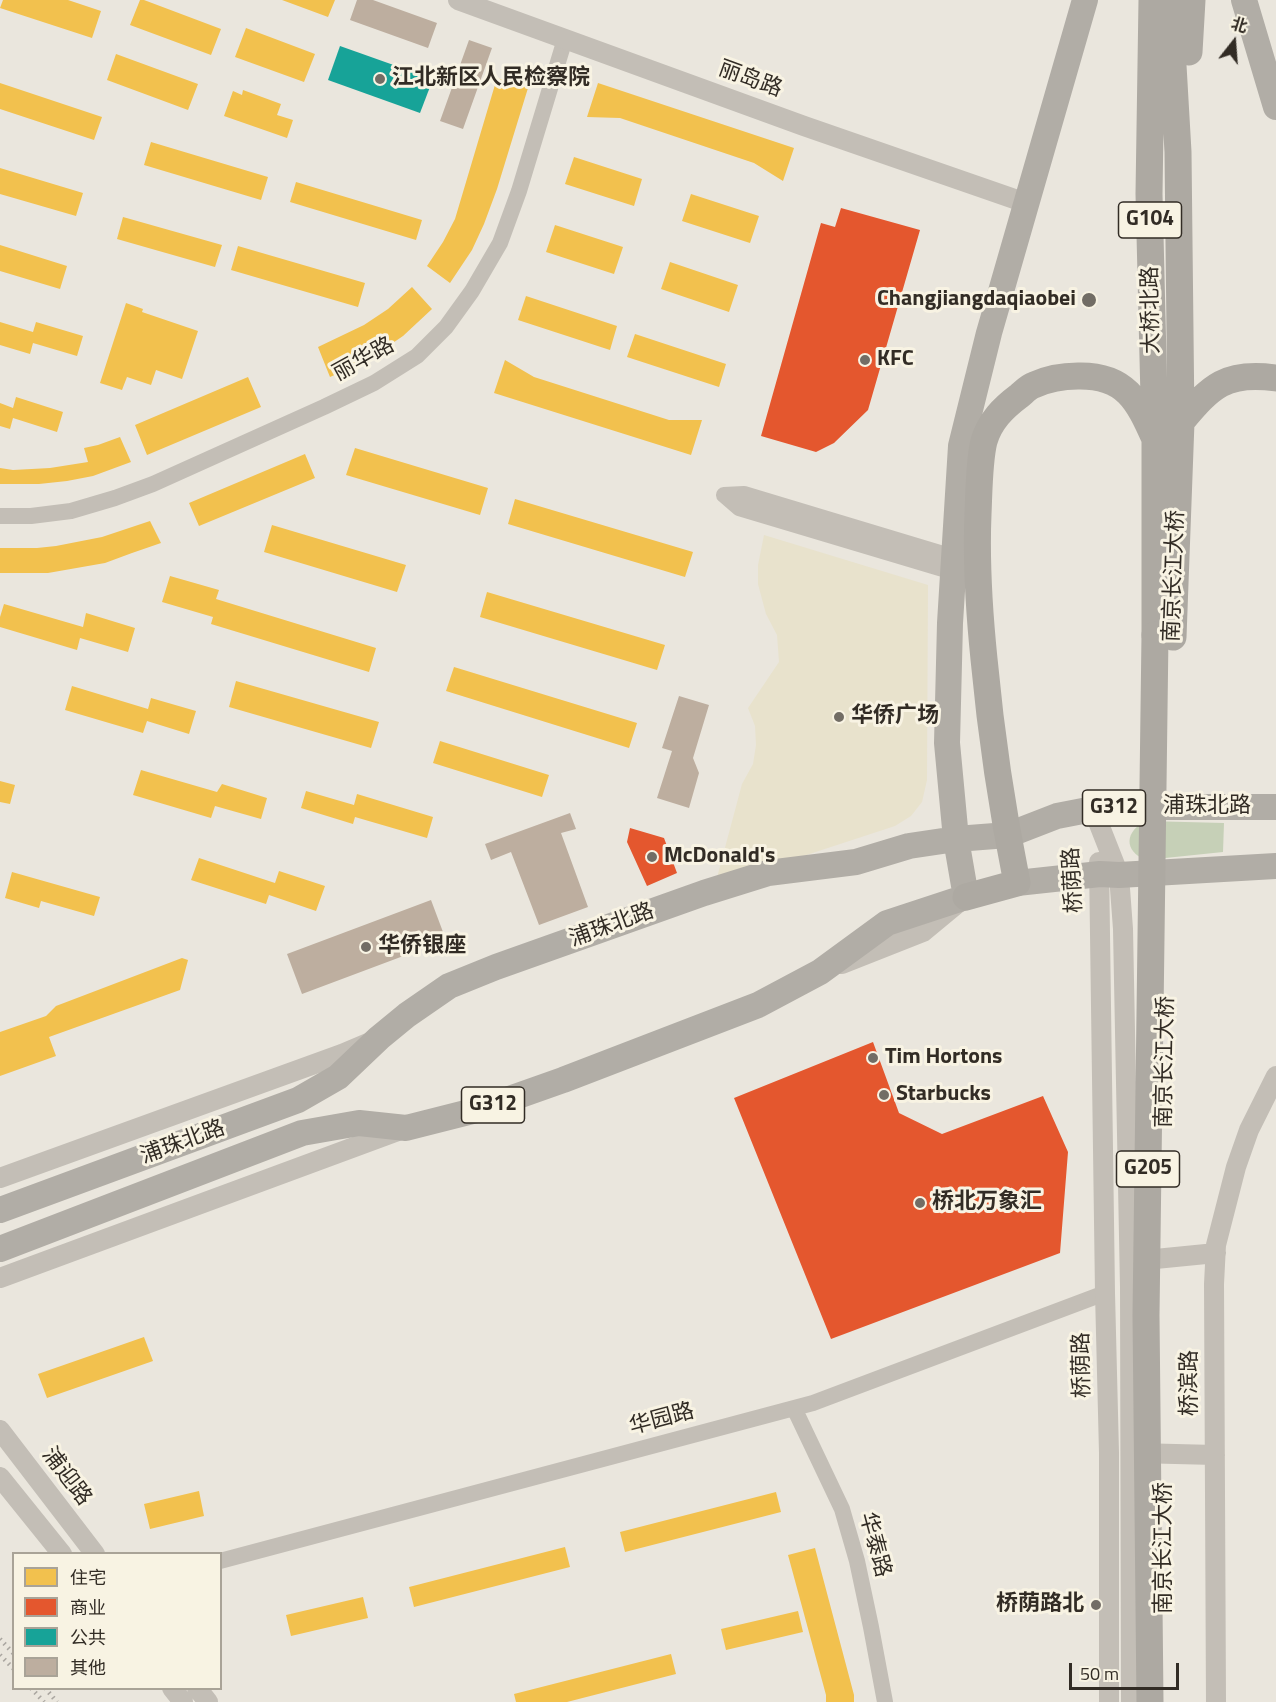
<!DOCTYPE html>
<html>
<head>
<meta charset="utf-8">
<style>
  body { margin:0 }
  #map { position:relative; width:1276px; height:1702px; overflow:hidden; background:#eae6dd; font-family:"Titillium Web","Noto Sans SC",sans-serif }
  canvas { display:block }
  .legend { position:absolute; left:12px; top:1552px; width:210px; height:138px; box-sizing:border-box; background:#f8f3e3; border:2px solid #a9a397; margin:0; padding:8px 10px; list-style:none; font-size:18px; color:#322c25 }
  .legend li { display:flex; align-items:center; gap:12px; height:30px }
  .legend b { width:30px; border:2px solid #a9a397 }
  .north { position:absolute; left:1204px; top:12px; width:60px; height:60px; -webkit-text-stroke:4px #f8f3e3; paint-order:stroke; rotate:17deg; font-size:16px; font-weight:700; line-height:24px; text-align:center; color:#322c25 }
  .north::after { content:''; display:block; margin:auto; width:21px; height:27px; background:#322c25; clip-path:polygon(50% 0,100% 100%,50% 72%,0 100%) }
  .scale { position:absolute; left:1069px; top:1663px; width:110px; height:27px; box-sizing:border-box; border:3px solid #322c25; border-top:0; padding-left:8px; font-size:18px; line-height:21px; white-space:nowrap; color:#322c25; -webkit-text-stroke:4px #f8f3e3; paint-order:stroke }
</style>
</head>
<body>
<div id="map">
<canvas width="1276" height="1702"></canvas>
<ul class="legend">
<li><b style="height:16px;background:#f2c14e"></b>住宅</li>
<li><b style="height:16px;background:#e4572e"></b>商业</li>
<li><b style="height:16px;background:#17a398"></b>公共</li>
<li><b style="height:16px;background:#bdae9f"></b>其他</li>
</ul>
<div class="north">北</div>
<div class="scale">50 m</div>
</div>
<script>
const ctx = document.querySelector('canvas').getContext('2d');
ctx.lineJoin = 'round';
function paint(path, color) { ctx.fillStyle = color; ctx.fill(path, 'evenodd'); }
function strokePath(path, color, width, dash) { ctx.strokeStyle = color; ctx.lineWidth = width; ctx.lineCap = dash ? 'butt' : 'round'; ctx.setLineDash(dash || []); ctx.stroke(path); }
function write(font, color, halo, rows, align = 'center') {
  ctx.font = font + ' "Titillium Web","Noto Sans SC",sans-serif'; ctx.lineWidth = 6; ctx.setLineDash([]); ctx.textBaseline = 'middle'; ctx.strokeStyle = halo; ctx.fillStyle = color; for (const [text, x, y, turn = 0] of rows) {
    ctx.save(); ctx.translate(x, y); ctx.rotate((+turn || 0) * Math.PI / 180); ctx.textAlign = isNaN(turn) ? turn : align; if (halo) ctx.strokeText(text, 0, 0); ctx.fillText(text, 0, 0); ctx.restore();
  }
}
paint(new Path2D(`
  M1146,821L1224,823L1223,852L1146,860C1123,851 1125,831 1146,821Z`), '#c6d0b7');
paint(new Path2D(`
  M764,535L928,585L927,780L922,802L911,816L895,826L715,885L742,784L753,764L756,745L755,726L748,708L779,662L777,635L766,614L758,584V565Z`), '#e8e2cc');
paint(new Path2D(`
  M3,0H68L101,11L92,38L0,8Z
  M140,0H144L221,29L211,55L130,25Z
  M282,0H335L328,17Z
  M246,28L315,54L304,82L235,57Z
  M116,54L198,84L188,110L107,80Z
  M497,78L528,88L497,189L484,224L472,250L450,283L427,266L443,242L455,219Z
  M0,83L102,117L94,140L0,109Z
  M598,83L794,148L783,181L754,163L620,118L587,117Z
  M243,90L281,104L277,115L293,120L287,138L224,116L233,91L242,95Z
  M151,142L268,177L261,200L144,165Z
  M574,157L642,179L634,206L565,184Z
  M0,168L83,193L76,216L0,194Z
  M296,182L422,220L416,240L290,202Z
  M691,194L759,216L750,243L682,221Z
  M123,217L222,245L215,267L117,239Z
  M555,225L623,247L614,274L546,252Z
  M0,245L67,266L60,289L0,271Z
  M238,246L365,283L358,307L231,270Z
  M670,262L738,285L729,312L661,289Z
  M412,287L432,309L403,336L381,351L363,362L330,377L318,347L364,325L388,309Z
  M526,296L617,326L610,350L518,320Z
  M126,303L143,309L142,312L198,331L182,379L156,370L151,385L127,377L122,390L100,383Z
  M0,322L33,332L36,322L83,336L77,356L33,343L30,354L0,345Z
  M635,334L726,364L719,387L627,357Z
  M505,360L534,377L669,420H702L691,455L494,393Z
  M248,377L261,407L147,455L135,425Z
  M16,397L63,412L57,432L13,418L10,429L0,426V403L13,408Z
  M120,437L131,462L93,476L67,481L39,484H0V468L13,470L50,468L88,462L84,448L98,445Z
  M355,448L488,488L480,515L346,475Z
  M305,454L315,478L199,526L189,503Z
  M515,499L693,552L685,577L508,524Z
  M150,521L161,543L132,553L105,563L48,573H0V548H37L56,546L102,537Z
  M272,525L406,565L397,592L264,552Z
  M170,576L219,590L216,599L376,648L369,672L211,624L213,617L162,602Z
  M487,592L665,645L657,670L480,617Z
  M4,604L83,627L86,613L135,628L128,652L80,638L77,650L0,627V617Z
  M454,667L637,723L629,748L446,691Z
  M236,681L379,722L371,748L229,707Z
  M72,686L148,709L151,698L196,711L189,734L147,721L143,733L65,710Z
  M440,741L549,775L542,797L433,763Z
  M141,770L217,792L222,784L267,798L261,819L215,806L211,818L133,795Z
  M0,781L15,785L10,804L0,802Z
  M306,791L354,805L357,794L433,817L427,838L355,817L353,824L301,808Z
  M199,858L275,883L279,871L325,886L316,911L269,895L266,904L191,880Z
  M12,872L100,897L94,916L41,901L39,908L5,898Z
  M182,958L188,960L180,990L49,1037L56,1056L0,1076V1032L46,1016L56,1006Z
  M144,1337L153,1361L47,1398L38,1374Z
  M199,1491L204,1516L150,1529L144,1504Z
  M776,1492L781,1512L625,1552L620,1532Z
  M565,1547L570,1567L414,1607L409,1587Z
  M815,1548L854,1695V1702H826V1695L788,1555Z
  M363,1597L368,1618L291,1636L286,1615Z
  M798,1611L803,1632L726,1650L721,1629Z
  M671,1654L676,1674L567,1702H516L514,1694Z`), '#f2c14e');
paint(new Path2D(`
  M841,208L920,230L868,410L834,443L816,452L761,436L821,223L835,227Z
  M630,828L664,838L677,873L647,886L627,842Z
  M873,1042L899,1113L942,1134L1043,1096L1068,1152L1060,1253L831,1339L734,1098Z`), '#e4572e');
paint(new Path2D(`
  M340,46L433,79L420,113L328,80Z`), '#17a398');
paint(new Path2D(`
  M357,0H373L437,23L428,48L350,20Z
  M469,40L492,48L463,129L440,121Z
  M679,696L709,705L693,758L699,773L689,808L657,798L672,751L662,748Z
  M570,813L576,829L561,833L588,907L539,925L511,852L491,860L485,844Z
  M431,900L446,940L302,994L287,954Z`), '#bdae9f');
strokePath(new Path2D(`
  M724,495L739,508L953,572
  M724,495L744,494L953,557
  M0,516H31L71,511L115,498L153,484L324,407L374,383L417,356L446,327L472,291L500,243L519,191L565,39
  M794,1408L842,1509L857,1561L871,1627L885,1702
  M220,1561L813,1403L1105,1293`), '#c3beb6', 16);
strokePath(new Path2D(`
  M458,0L804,126L1026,203
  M1093,809L1119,875L1123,929L1130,1287L1131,1702
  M1099,862L1105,1293L1109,1453V1702
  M842,964L923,932L958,903
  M0,1178L342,1054L368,1043
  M1135,1261L1216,1253
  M0,1278L403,1129
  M0,1430L95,1554
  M1136,1453L1215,1455
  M0,1477L62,1554
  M172,1688L183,1702
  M197,1688L208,1702
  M1216,1702L1214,1284L1216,1245L1236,1167L1249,1130L1276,1076`), '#c3beb6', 20);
strokePath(new Path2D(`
  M1244,0L1276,107
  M1017,883L1100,874L1119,875L1276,866
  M0,1210L298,1100L338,1077L379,1038L407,1015L449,986L496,967L704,893L768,873L856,862L909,846L956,839L1008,835L1057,816L1093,809L1128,807H1276
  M0,1249L302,1133L359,1123L406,1128L481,1109L563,1080L758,1005L820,972L887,923L966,897L956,839L947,743L950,623L961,446L989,333L1085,0`), '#b1ada6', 26);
strokePath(new Path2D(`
  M1152,0L1149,194L1155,439V635
  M1172,0V48L1178,152L1181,422L1173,637
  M1189,52L1192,0
  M1181,422C1211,386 1226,371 1276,378
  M966,897L1017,883C1002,809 991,734 984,659C979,610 976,562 978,514C979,493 979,461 984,441C990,421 1003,408 1019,396C1024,392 1028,387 1034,385C1047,379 1064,376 1078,376C1126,375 1138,401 1155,439`), '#ada9a2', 27);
strokePath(new Path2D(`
  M0,1639L14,1654
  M0,1655L14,1669
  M31,1688L44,1702
  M45,1688L57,1702`), '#aaa6a0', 4.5, [1.5, 4.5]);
strokePath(new Path2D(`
  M1150,1702L1146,1315L1155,635`), '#ada9a2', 27);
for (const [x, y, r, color] of [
  [380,79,6,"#726d65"],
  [1089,300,8,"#726d65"],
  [865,360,6,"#726d65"],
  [839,717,6,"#726d65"],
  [652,857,6,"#726d65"],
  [366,947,6,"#726d65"],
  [873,1058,6,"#726d65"],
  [884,1095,6,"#726d65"],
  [920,1203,6,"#726d65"],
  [1096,1605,6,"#726d65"]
]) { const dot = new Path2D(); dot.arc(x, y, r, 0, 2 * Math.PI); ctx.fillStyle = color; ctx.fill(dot); strokePath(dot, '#f8f3e3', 2); }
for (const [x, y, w] of [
  [1150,220,63],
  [1114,808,63],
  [493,1105,63],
  [1148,1169,63]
]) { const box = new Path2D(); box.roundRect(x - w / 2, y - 18, w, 36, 4.5); ctx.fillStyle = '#f8f3e3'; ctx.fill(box); strokePath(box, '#322c25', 1.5); }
write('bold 21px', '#322c25', null, [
  ["G104",1150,220],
  ["G312",1114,808],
  ["G312",493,1105],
  ["G205",1148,1169]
]);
write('bold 22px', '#322c25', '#f8f3e3', [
  ["江北新区人民检察院",392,79],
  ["Changjiangdaqiaobei",1076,300,"right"],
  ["KFC",877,360],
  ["华侨广场",851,717],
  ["McDonald's",664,857],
  ["华侨银座",378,947],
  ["Tim Hortons",885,1058],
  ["Starbucks",896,1095],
  ["桥北万象汇",932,1203],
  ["桥荫路北",1084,1605,"right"]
], 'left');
write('22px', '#322c25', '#f8f3e3', [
  ["丽岛路",750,80,20],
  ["大桥北路",1152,310,-91],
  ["丽华路",364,360,-29],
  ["南京长江大桥",1175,576,-88],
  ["浦珠北路",1207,807],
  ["桥荫路",1074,880,-93],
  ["浦珠北路",612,926,-20],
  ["南京长江大桥",1166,1062,-89],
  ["浦珠北路",183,1143,-20],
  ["桥荫路",1083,1365,-91],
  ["桥滨路",1191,1383,-90],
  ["华园路",662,1420,-15],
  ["浦迎路",66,1477,53],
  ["华泰路",874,1545,75],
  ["南京长江大桥",1165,1548,-90]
]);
</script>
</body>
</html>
